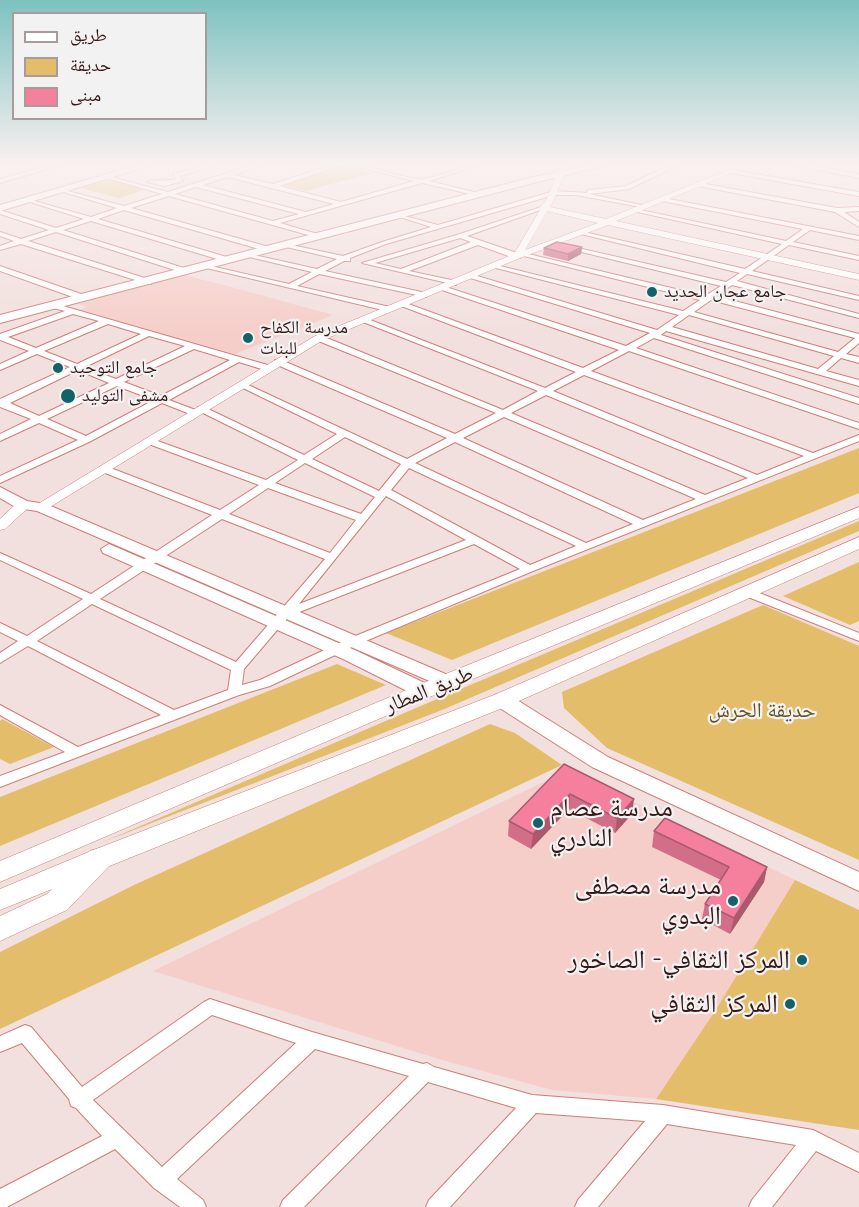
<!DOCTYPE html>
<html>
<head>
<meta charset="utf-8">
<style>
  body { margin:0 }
  #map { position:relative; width:859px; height:1207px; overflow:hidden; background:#f2e0de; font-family:Quicksand,"Noto Naskh Arabic",sans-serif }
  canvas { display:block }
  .legend { position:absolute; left:12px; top:12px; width:195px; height:108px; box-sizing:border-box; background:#f2f2f2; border:2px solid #a89b9a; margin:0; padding:8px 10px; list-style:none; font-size:18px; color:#381816 }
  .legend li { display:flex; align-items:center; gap:12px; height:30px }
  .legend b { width:30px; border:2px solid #a89b9a }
</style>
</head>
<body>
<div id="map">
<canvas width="859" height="1207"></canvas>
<ul class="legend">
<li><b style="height:8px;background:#fff"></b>طريق</li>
<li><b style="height:16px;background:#e3bd69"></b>حديقة</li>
<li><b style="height:16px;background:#f4809d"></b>مبنى</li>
</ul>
</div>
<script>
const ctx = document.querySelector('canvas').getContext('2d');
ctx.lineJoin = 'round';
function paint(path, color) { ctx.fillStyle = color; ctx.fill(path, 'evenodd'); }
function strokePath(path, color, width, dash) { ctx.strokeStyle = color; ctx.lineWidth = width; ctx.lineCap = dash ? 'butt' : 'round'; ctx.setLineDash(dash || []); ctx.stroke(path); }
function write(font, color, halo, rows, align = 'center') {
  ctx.font = font + ' Quicksand,"Noto Naskh Arabic",sans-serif'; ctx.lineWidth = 4.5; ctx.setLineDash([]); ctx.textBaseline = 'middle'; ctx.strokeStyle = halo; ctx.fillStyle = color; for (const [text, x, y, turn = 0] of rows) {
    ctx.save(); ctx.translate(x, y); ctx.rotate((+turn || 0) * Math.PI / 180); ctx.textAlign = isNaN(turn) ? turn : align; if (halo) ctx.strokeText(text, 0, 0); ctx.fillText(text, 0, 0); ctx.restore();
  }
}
paint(new Path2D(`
  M184,275L239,289L333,315L235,354L80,310L87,307L78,304Z
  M568,770L795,880L715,1011L656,1099L552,1090L442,1060L153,971Z`), '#f5cec9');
paint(new Path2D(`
  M341,166L372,173L306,191L283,185Z
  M108,179L147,189L119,198L80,188Z
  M859,448V493L452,660L386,633Z
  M859,521V531L442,710L103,842L437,699Z
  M859,562V621L850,625L783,596Z
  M763,605L859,646V860L607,748L564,708L562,692Z
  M337,664L386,685L0,846V797Z
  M2,719L54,747L10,764L0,759V721Z
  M490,724L515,733L562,765L0,1029V952L134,885Z
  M795,880L859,910V1130L656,1099L715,1011Z`), '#e3bd69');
const minor = new Path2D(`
  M50,165H61L0,183V179Z
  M207,165H219L180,176L183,181L165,186L147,182C152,179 167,182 176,179L173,174Z
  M251,165H261L234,175L273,184L331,165H341L280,186L341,202L414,181L350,165C374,165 396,177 420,179C436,179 460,165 480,165L429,181L482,194L479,196L422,183L280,223L321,235L322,236L319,238L169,196L131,208L269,247V251H266L124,210L98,219L230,258L231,260L227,262L91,221L63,230L187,269L188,271L184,273L56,232L28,241L151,280V284H148L21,244L0,250V246L14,241L0,236V232L21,239L49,230L0,214V210L56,228L84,219L27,201V199L91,217L117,208L60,191V189L124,206L162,194L107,178V176L168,192ZM228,177L334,204L306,212L203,185ZM196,187L299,214L273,221L175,194Z
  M670,165H679L629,189L589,194L646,206V208L576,195H554L386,244L350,258V261H344L325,271L426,293V297L319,274L297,286L390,307V311H387L198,266L202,264L289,284L312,272L241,255L245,253L317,269L337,259L278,245L282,243L343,256L382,242L431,227L397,216V214L438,225L554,191L587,193V191L589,190L626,186Z
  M792,165H808L859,174V178Z
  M733,170L859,192V196L731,173Z
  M700,183L837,208L859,207V211L844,212L859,222V227L835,212L698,186V184Z
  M664,198L859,236V240L810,230L793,242L859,256V260L789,245L752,271L859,296V300L747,274L737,281L859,314V318L732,285L716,296L859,334V343L846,354L859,357V363L841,358L826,371L859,380V386L666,331L661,335L859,398V404L654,338L636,348L859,423V429L629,351L591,371L813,453L859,435V441L533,571L356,645L270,686L239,695L0,787V776L65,752L0,715V705L78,747L161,715L28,646L0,663V653L18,641L0,632V623L27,636L83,599L0,560V553L91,594L212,515L100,471V467H108L220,510L259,485L146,443V439H152L266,480L298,460L199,411L198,415L195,416L162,403L89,442L0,483V476L78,440L39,423L0,441V434L31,419L0,407V399L70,367L37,354L0,370V364L29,351L0,340V334L65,311L53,308L52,306L56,304L271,366V370L268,371L239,362L169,400L198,411V407H204L304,455L337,434L237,385L241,382L244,383L407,459L447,438L275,364V360H281L455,434L496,413L316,340V336H322L503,410L538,391L358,320L365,318L545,388L576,372L396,304L403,302L583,368L619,350L436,288L443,286L626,346L650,333L467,277L474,275L657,330L679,315L492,267L496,265L683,311L700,300L520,255L524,253L705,296L721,286L561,247L565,245L726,282L740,273L577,233L580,231L745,269L782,244L633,211L636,209L786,241L803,229L662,201L661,200ZM711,300L855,338L838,352L694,312ZM73,314L99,321L36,348L8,337ZM689,315L834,356L818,369L672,327ZM108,324L141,334L77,364L44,351ZM149,336L185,346L116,379L85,367ZM194,349L230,360L161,396L124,382ZM78,370L109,383L39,416L10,403ZM584,375L804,456L757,475L553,391ZM117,386L154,400L86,436L47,419ZM546,395L748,478L705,495L511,413ZM504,417L696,499L643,520L463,438ZM345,437L401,464L379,491L312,459ZM455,442L633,524L586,543L415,463ZM305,463L375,497L361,514L275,483ZM409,468L576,546L530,565L391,490ZM268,488L356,520L330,553L229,514ZM386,496L466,540L299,604ZM222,519L325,559L236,662L100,599ZM474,544L520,569L348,639L260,680L242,685L244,669L289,616ZM92,604L231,670L228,690L174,710L37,641Z
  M541,207L546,208L467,236L520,254V258H514L478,245L409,271L456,281V285L362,263L460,234ZM460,238L471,242L401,269L375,263Z
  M0,266L87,296L88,298L81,300L0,271Z
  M747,588L859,633V641L743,595L741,592L743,589Z
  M210,999L312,1032L423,1064L427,1063L434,1067L532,1095L663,1105L813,1130L859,1153V1172L816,1151L772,1207H749L752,1200L796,1145L667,1124L598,1207H575L578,1200L645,1121L536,1113L450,1207H426L429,1200L516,1108L428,1082L304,1207H280L283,1200L409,1076L315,1049L177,1179L203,1200L206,1207H180L154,1188L115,1149L7,1207H0V1189L102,1136L76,1108L71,1106L69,1099L22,1043L0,1052V1036L25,1025L31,1027L82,1087L204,1002ZM212,1015L296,1043L162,1167L93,1100Z`);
const tertiary = new Path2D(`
  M563,165H571C561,177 558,193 550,207L606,219L741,165H751L616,221L859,274V280L608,225L520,258L323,340L45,510L40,511L33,507L315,336L514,254L540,210L539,208C553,198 551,177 563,165ZM547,211L598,223L525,250Z
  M23,501L28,502L30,505L28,508L5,529L0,530V519L18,502Z`);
const secondary = new Path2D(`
  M138,165H153L0,211V205Z
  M589,165H608L533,183L0,323V315L529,178Z
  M0,487L27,501L46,504L455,678L458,682L455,686L448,688L441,686L37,511L17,508L0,498Z
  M109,544L357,651L431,686L434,691L431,696L424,697L417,696L343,659L103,553L101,549Z
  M502,693L509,695L608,757L859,872V891L592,767L495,705L492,700L495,695Z`);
const primary = new Path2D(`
  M859,507V518L432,696L0,882V861L416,686Z
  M859,537V549L510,705L0,910V889L91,851L494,695Z`);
const trunk = new Path2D(`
  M100,848L110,851L114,858L110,865L67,910L0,941V916L47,894L90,851Z`);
strokePath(minor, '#ce7d76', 2);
strokePath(tertiary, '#ce7d76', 1);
strokePath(secondary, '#ce7d76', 2);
strokePath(primary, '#ce7d76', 1);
strokePath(trunk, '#ce7d76', 1);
paint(minor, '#fff');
paint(tertiary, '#fff');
paint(secondary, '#fff');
paint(primary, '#fff');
paint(trunk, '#fff');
paint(new Path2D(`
  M582,247L581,254L568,261L543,255L544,248Z
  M564,764L632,814L615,833L569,809L531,849L508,836L509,821Z
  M654,831L767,867L764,882L730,934L702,919L705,904L721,880L652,847Z`), '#d26e87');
paint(new Path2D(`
  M582,247L581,254L568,261V254Z
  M570,794L569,809L531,849L533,834Z
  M634,799L632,814L615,833L617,818Z
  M767,867L764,882L730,934L734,918Z`), '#ab5a6e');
const building = new Path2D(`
  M557,242L582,247L568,254L544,248Z
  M564,764L634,799L617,818L570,794L533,834L509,821Z
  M665,818L767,867L734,918L705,904L729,867L654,831Z`);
paint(building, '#f4809d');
strokePath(building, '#ab5a6e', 1.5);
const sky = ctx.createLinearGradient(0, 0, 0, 334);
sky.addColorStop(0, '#7dc2c0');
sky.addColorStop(0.49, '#f9f1f0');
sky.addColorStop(1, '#f9f1f000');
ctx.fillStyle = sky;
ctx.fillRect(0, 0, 859, 334);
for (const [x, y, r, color] of [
  [652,292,6,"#13626a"],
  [248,338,6,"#13626a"],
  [58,368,6,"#13626a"],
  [68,396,8,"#13626a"],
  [538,823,6,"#13626a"],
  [733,901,6,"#13626a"],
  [802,960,6,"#13626a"],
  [790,1004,6,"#13626a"]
]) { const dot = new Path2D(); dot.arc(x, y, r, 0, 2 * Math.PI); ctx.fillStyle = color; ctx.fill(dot); strokePath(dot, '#f2f2f2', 2); }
write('18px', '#381816', '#f2f2f2', [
  ["جامع عجان الحديد",664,292],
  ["مدرسة الكفاح",260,328],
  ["للبنات",260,349],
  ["جامع التوحيد",70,368],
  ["مشفى التوليد",82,396]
], 'left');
write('21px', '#381816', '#f2f2f2', [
  ["طريق المطار",429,690,-22]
]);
write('21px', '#655021', '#f2f2f2', [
  ["حديقة الحرش",762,711]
]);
write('26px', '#381816', '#f2f2f2', [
  ["مدرسة عصام",550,808,"left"],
  ["النادري",550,838,"left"],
  ["مدرسة مصطفى",721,886],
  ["البدوي",721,916],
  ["المركز الثقافي- الصاخور",790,960],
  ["المركز الثقافي",778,1004]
], 'right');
</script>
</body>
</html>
